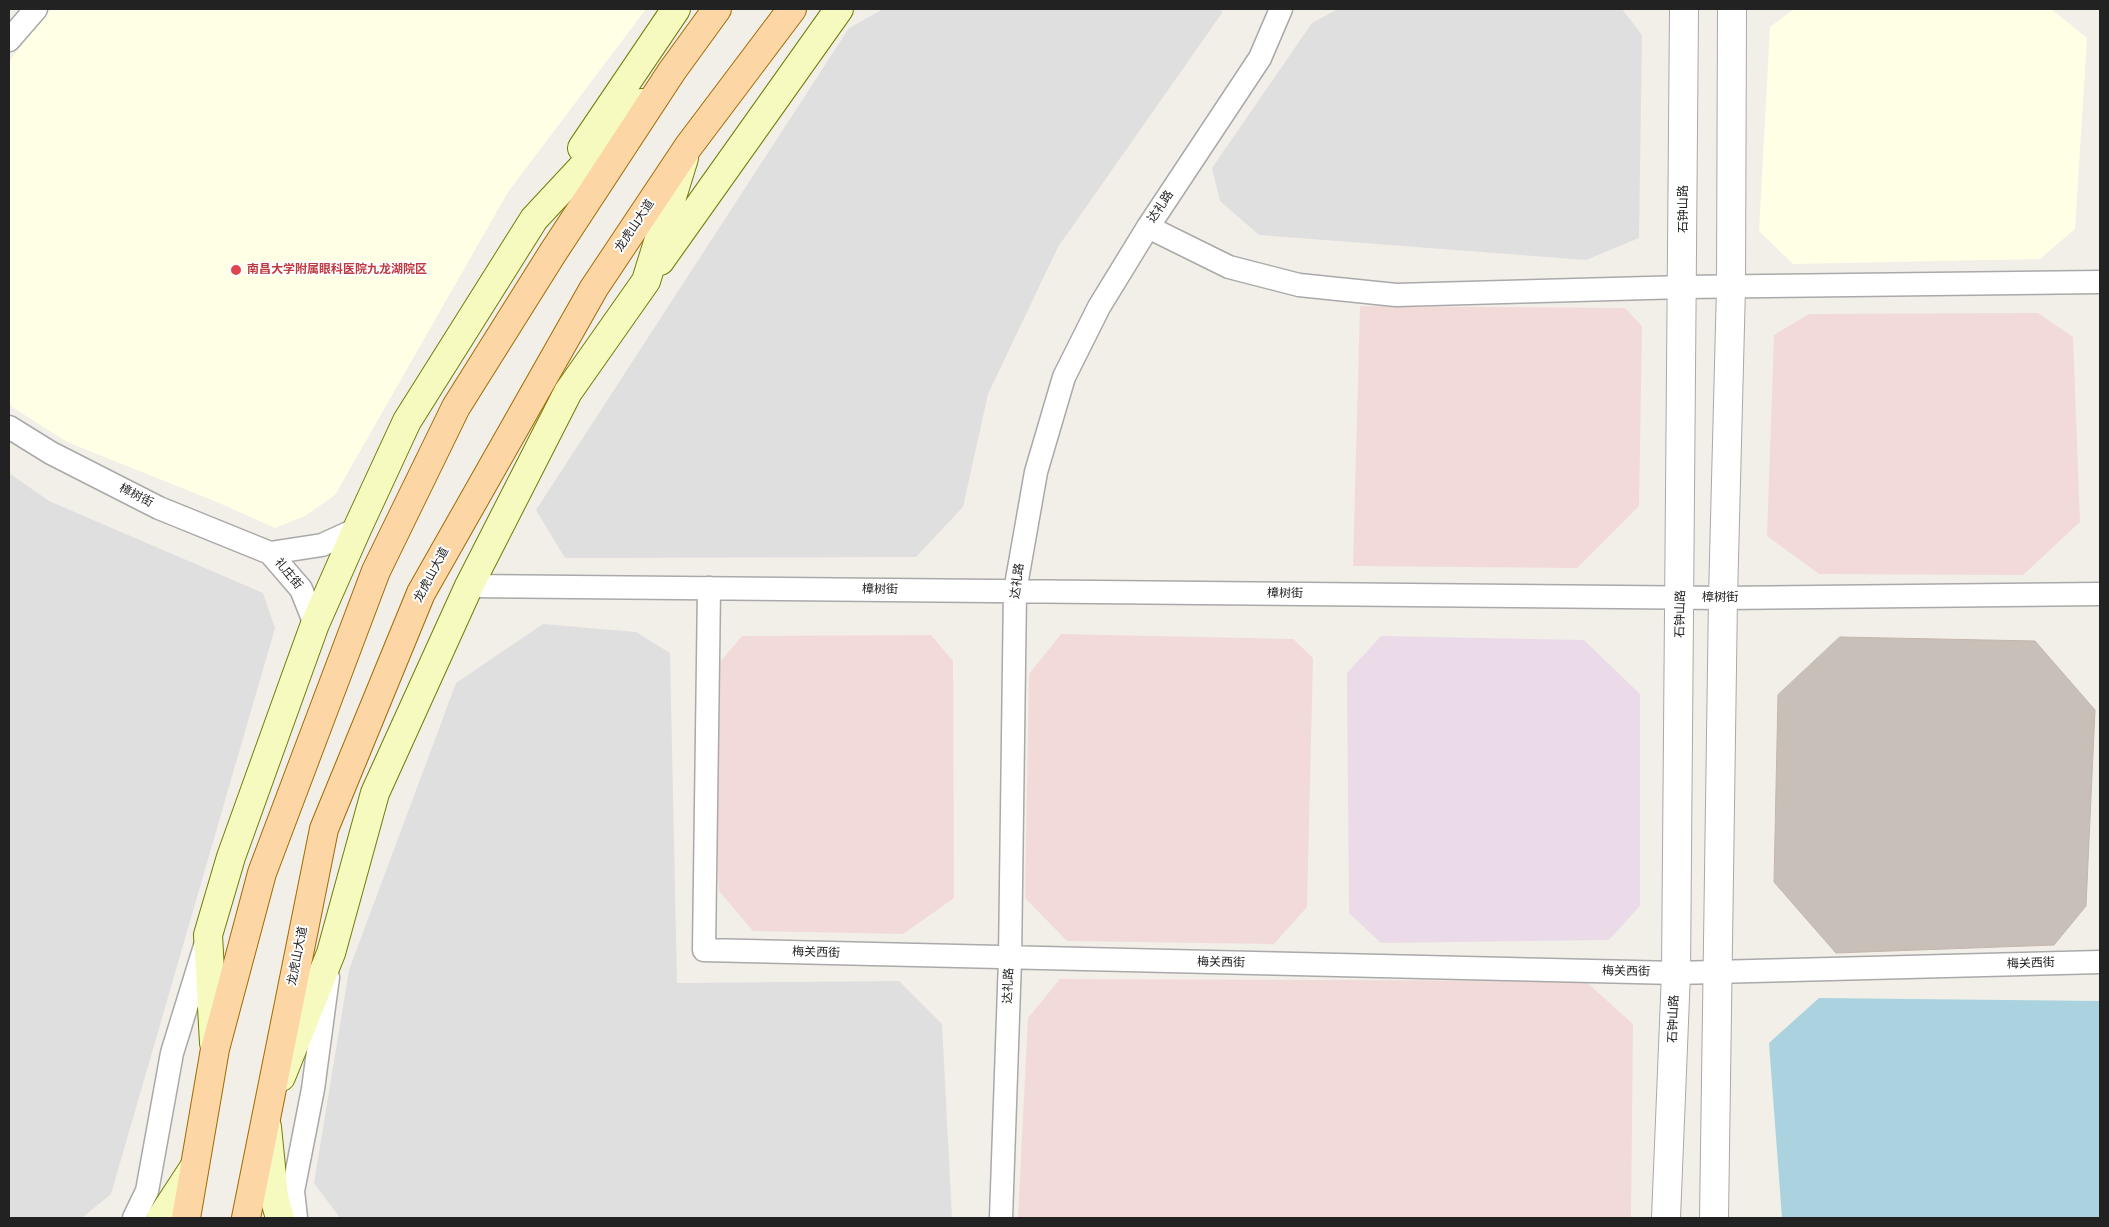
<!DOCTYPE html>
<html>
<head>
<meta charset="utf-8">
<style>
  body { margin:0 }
  #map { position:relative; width:2109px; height:1227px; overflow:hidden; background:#f2efe9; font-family:"Roboto Condensed",sans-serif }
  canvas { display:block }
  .frame { position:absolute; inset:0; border:10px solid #222; pointer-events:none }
</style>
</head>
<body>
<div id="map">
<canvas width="2109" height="1227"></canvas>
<div class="frame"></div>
</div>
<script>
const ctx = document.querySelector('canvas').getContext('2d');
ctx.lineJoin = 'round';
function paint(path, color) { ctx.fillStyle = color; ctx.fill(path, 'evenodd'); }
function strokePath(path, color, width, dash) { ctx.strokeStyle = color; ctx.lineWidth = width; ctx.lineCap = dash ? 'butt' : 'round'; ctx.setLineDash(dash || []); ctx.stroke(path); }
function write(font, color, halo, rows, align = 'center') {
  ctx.font = font + ' "Roboto Condensed","Noto Sans SC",sans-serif'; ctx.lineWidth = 4; ctx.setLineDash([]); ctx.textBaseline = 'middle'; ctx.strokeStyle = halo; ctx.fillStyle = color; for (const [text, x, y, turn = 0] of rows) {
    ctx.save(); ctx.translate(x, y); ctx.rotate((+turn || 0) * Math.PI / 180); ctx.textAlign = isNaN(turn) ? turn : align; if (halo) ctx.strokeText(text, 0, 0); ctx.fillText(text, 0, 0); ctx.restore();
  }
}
paint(new Path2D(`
  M883,9H1221L1222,13L1058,247L988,394L963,507L916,557L565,558L536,510L849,28Z
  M1338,9H1622L1642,35L1639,238L1586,260L1259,235L1220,201L1212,168L1312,23Z
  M9,473L49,501L263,593L275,628L111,1194L82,1218H9Z
  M543,624L636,632L670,653L677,983L899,981L942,1024L952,1218H340L314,1183L349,970L456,683Z`), '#e0dfdf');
paint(new Path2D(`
  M1360,306L1625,308L1642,326L1639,506L1577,568L1353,566Z
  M2038,313L2073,337L2080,522L2023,575L1819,574L1767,536L1774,335L1809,314Z
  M1061,634L1293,639L1313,658L1307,907L1274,944L1067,941L1025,898L1029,674Z
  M931,635L953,661L954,898L903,934L753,931L719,891L709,675L742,636Z
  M1060,979L1585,981L1633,1024L1631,1218H1018L1028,1018Z`), '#f2dad9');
paint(new Path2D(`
  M1381,636L1584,640L1640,694V906L1609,940L1381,943L1349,913L1347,673Z`), '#ebdbe8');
paint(new Path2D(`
  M51,9H646L508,192L335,495L305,516L275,528L217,502L67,442L9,405V61Z
  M1794,9H2051L2087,38L2075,229L2040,259L1793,264L1759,231L1770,27Z`), '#ffffe5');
paint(new Path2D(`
  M1819,998L2100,1001V1218H1782L1769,1043Z`), '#aad3df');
const building = new Path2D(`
  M1840,637L2035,641L2095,710L2086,906L2054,945L1836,953L1774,882L1778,695Z`);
paint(building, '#c7bfb8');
strokePath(building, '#c4b6ab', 1);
const minor = new Path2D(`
  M9,40L36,9
  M1148,227L1229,267L1299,285L1396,295L1684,287L2100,282
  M9,427L51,453L159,508L270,553
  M469,586L1723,598L2100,594
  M709,588L704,950L1676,973L2100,962
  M315,624L301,589L270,553L322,545L357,529
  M134,1218L147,1191L172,1053L205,946
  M296,1218L293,1191L313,1089L328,977
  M1001,1218L1010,959L1015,591L1036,472L1064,377L1099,307L1148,227L1260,58L1281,9`);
const tertiary = new Path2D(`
  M1666,1218L1676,973L1684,9
  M1714,1218L1723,598L1731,287L1732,9`);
const secondary = new Path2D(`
  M582,148L676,9
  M660,261L839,9
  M214,1043L208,935L231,857L294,682L315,624L357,529L407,421L534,219L642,103
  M281,1077L331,953L375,793L469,586L568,392L646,281L684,158
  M267,1127L274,1197L280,1218
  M161,1218L193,1169`);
const primary = new Path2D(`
  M186,1218L215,1049L262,873L376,571L456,407L552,254L672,71L717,9
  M246,1218L324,829L421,593L594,288L688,147L792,9`);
strokePath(minor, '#a9a9a9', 25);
strokePath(tertiary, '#a9a9a9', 30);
strokePath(secondary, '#707d05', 30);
strokePath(primary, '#a06b00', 30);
strokePath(minor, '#fff', 22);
strokePath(tertiary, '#fff', 28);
strokePath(secondary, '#f7fabf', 28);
strokePath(primary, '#fcd6a4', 28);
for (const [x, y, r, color] of [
  [236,270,6,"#e0444e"]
]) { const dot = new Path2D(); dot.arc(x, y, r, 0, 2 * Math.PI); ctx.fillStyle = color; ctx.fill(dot); strokePath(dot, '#fff', 2); }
write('12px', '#222', '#fff', [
  ["达礼路",1161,207,-56],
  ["石钟山路",1684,209,-90],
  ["龙虎山大道",635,226,-56],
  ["樟树街",136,496,27],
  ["礼庄街",288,574,50],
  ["龙虎山大道",432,575,-62],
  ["达礼路",1018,581,-83],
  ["樟树街",880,590,1],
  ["樟树街",1285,594,1],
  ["樟树街",1720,598],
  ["石钟山路",1681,614,-89],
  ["梅关西街",816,953,2],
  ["龙虎山大道",298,956,-79],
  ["梅关西街",1221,963,1],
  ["梅关西街",2031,964,-2],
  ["梅关西街",1626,972,1],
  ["达礼路",1009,986,-88],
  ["石钟山路",1674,1019,-88]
]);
write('bold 12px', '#be3a42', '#fff', [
  ["南昌大学附属眼科医院九龙湖院区",247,270]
], 'left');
</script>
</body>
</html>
